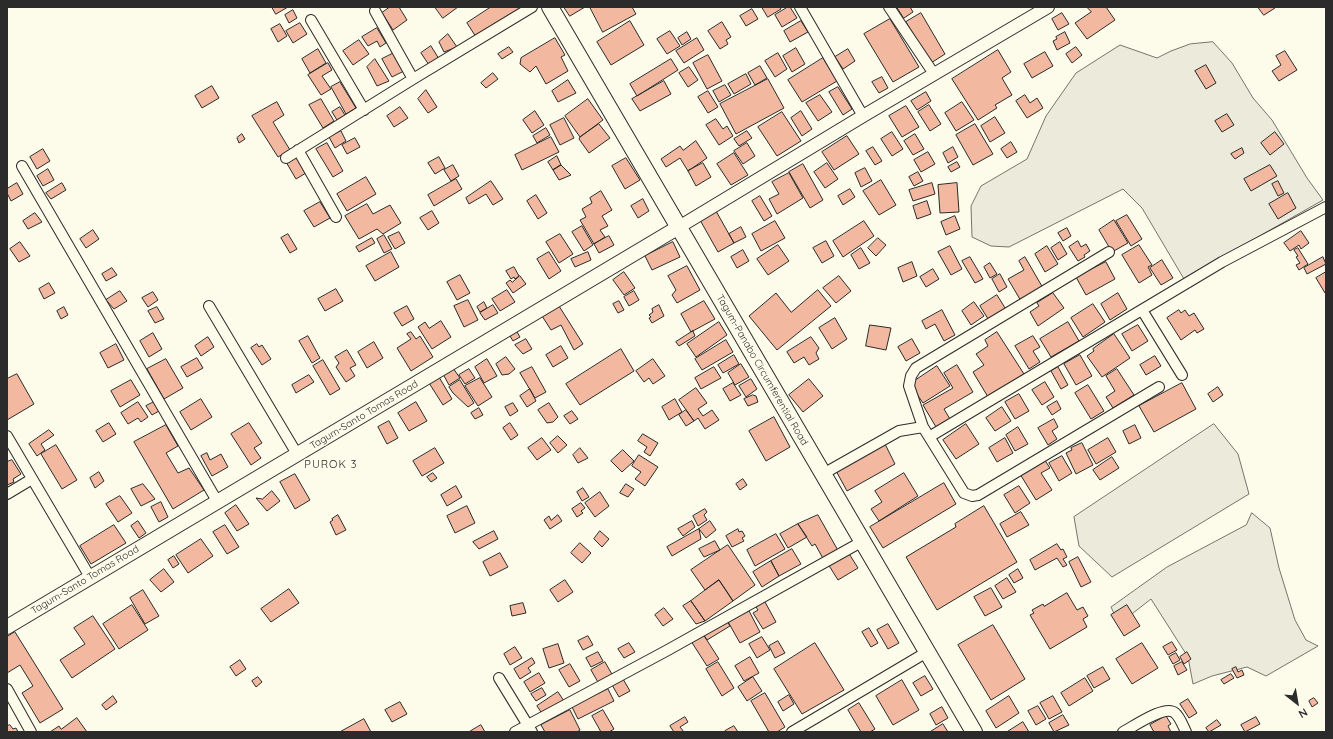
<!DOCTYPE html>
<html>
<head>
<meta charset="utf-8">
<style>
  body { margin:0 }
  #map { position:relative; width:1333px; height:739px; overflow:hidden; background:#fdfbea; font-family:Quicksand,sans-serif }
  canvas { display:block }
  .frame { position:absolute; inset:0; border:8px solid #2b2b2b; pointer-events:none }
  .north { position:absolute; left:1277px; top:683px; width:40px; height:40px; -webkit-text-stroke:3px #fdfbea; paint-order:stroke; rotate:149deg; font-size:11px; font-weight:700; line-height:16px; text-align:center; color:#2b2b2b }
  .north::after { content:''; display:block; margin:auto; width:14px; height:18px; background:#2b2b2b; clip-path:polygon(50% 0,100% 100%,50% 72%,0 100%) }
</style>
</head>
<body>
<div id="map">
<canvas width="1333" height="739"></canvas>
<div class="frame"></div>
<div class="north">N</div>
</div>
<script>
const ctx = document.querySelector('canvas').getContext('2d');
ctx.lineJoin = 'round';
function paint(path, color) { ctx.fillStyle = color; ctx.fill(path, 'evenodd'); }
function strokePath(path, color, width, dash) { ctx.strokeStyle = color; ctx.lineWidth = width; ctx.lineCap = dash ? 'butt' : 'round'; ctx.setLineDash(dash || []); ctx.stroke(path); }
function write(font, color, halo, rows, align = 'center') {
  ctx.font = font + ' Quicksand,sans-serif'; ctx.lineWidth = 3; ctx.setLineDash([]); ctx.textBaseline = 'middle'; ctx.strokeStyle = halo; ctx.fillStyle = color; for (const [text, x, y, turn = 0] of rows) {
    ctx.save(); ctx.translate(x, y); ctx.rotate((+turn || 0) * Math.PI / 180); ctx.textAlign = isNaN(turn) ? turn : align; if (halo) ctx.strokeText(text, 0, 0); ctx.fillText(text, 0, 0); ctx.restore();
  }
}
const green = new Path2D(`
  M1213,42L1232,63L1253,98L1272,120L1307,178L1323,200L1184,279L1142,208L1123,189L1009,247L991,246L972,237L971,206L981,186L1027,159L1046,116L1076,73L1120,45L1157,58L1171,51L1190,44Z
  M1214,424L1238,454L1249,494L1112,577L1079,546L1074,517Z
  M1252,513L1270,528L1279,568L1295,620L1306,640L1318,646L1266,676L1247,667L1212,676L1193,684L1188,657L1151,599L1119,624L1111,607L1167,567L1246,525Z`);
paint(green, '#ecebdb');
strokePath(green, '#74746e', 1);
const building = new Path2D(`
  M272,7H288L276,14Z
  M390,7H399L407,20L393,30L382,13Z
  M435,7H458L443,18Z
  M491,7H523L476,37L467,23Z
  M564,7H585L570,16Z
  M590,7H632L636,14L603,32Z
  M762,7H780L781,9L768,17Z
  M788,7H790L797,18L782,27L775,15Z
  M897,7H910L913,12L904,18Z
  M1087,7H1106L1115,20L1087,39L1075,23L1091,12Z
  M1258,7H1274L1275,8L1264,15Z
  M752,9L758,19L746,26L740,16Z
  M293,10L297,18L289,23L285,15Z
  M921,13L945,54L931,63L906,22Z
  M1062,13L1069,24L1058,30L1052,19Z
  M890,19L919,67L893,82L864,34Z
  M630,21L644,45L611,65L597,42Z
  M801,21L808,32L790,42L784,31Z
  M722,22L731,37L726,40L728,44L720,49L708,31Z
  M300,23L307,34L293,43L286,31Z
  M280,24L287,36L278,42L271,29Z
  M377,28L386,43L380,47L377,41L368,46L362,37Z
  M670,31L680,46L667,54L657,39Z
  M687,32L691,39L682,45L678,38Z
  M1065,32L1070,43L1057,50L1053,41L1057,39L1056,37Z
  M448,34L457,47L444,52L439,42Z
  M555,38L565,55L561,57L568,71L546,84L536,66L530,72L520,64L521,58Z
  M697,38L704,50L684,63L676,51Z
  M359,40L369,54L353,65L343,51Z
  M431,46L439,59L429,65L421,53Z
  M509,47L513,52L502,59L498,54Z
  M1076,47L1082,55L1072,63L1066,54Z
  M796,48L805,64L792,72L783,56Z
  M318,49L326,63L310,73L302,59Z
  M848,49L855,61L843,69L835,57Z
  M998,50L1011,72L1002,78L1012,95L995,105L997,108L978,120L952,79Z
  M1285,51L1297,70L1279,81L1272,71L1281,65L1276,56Z
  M1045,52L1053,66L1032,78L1024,64Z
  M394,53L404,71L392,77L382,59Z
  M778,53L787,69L775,77L765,61Z
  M708,55L722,81L707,89L693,63Z
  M823,58L837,81L802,102L788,80Z
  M375,59L389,81L377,86L367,67Z
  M671,59L678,70L637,96L630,84Z
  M328,63L332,70L322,76L331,89L321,95L308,75Z
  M1206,65L1216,83L1206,89L1195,71Z
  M760,66L767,78L755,85L748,73Z
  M689,67L698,80L688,87L679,73Z
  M493,73L498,79L486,88L481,83Z
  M746,74L751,84L734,94L728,84Z
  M882,77L888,88L879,93L872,82Z
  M768,79L784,108L736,134L720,104Z
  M568,80L576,93L558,102L552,91Z
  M664,81L671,94L640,111L632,99Z
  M340,82L356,108L346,114L331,87Z
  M725,85L731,95L719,102L713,91Z
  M212,86L219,98L202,108L195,96Z
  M838,87L852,109L843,115L829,92Z
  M426,90L437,107L428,113L418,99Z
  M708,91L718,107L708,113L698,97Z
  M926,92L931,101L917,110L911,101Z
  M820,95L832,112L818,121L806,103Z
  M1025,95L1030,103L1037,98L1043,108L1027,118L1016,101Z
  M321,99L334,121L323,128L309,105Z
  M588,99L603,120L580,137L565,116Z
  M277,102L284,115L273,122L290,150L278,157L252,116Z
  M962,102L974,120L956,131L945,113Z
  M929,105L941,124L930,131L918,112Z
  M906,106L919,127L902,137L889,116Z
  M340,107L345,115L337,120L332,112Z
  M400,107L408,118L394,127L387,116Z
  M535,111L544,125L532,133L523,120Z
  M801,111L812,129L802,136L791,118Z
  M782,112L801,141L777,156L758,127Z
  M1227,114L1234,125L1222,132L1215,121Z
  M995,117L1005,133L990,142L981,126Z
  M564,118L574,138L560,145L550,125Z
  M716,119L723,129L727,126L733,136L719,145L706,125Z
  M599,124L610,138L589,153L579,139L580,137Z
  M975,124L993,154L973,165L956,135Z
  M546,128L550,135L537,143L533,136Z
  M341,131L346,141L335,148L329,137Z
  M747,131L752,138L739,146L734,139Z
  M892,132L903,149L892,156L881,139Z
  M1275,132L1284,144L1270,155L1261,143Z
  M242,134L245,139L239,143L237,138Z
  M915,134L924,149L913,155L904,141Z
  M847,136L859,154L834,170L822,152Z
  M551,137L559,152L522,170L515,155Z
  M355,138L360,147L347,154L342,145Z
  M696,141L707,158L688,171L680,158L666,167L661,159L680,146L683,150Z
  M1011,142L1017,152L1007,158L1001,149Z
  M327,143L343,171L333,177L316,149Z
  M747,143L755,156L743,164L734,151Z
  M873,147L882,161L875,165L866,151Z
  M953,147L958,157L948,163L943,153Z
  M1242,148L1244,153L1235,159L1231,154Z
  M43,149L50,161L37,169L30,157Z
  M928,152L935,164L921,172L914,160Z
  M734,153L748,175L731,185L717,164Z
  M296,156L306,173L296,179L286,162Z
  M557,156L561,165L553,170L548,162Z
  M439,157L445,168L435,174L428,163Z
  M626,158L640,180L625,189L612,166Z
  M957,162L960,167L951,172L948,167Z
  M703,163L711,177L696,186L688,171Z
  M827,163L838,179L825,188L814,172Z
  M803,164L823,200L810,208L789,172Z
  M453,165L459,176L451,181L444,170Z
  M561,165L571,175L559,180L553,170Z
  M1270,165L1277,176L1251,191L1244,179Z
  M865,168L872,181L861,187L855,173Z
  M48,169L54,180L43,186L37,176Z
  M918,172L923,181L914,186L909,177Z
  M789,173L803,198L777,214L769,199L779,194L772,182Z
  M366,177L376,194L347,211L337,194Z
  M456,179L462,189L434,206L428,195Z
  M881,180L896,205L879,215L863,191Z
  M491,181L503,199L493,205L486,194L469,204L466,198Z
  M1278,181L1284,193L1278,196L1272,184Z
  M17,183L23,194L11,201L7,193V189Z
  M62,183L66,190L51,199L46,193Z
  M932,183L935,194L913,201L909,190Z
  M957,183L959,212L940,213L938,185Z
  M850,189L855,197L843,205L838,196Z
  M601,191L612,210L602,216L608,226L600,230L605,237L594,244L580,220L586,217L582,209L592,203L590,198Z
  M1288,193L1296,208L1278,219L1269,204Z
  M536,195L547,213L538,219L527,201Z
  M760,196L772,216L764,221L752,201Z
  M643,199L649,211L638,218L631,206Z
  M927,201L931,214L917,219L913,206Z
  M320,202L330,218L314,227L304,211Z
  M367,204L373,214L390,205L401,223L383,234L377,229L359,239L345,216Z
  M432,211L439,223L428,230L420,218Z
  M716,211L734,243L718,252L700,220Z
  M35,213L42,222L28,229L23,221Z
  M1127,215L1142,239L1131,246L1116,221Z
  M955,216L960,229L946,235L941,222Z
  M1114,220L1128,243L1112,252L1099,230Z
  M775,221L785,238L761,251L752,234Z
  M864,221L874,236L843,257L833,241Z
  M582,226L593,245L584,251L572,232Z
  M741,227L746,237L734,243L729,234Z
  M1067,228L1071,236L1063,241L1058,233Z
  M93,230L99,239L86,248L80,239Z
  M1301,231L1309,243L1301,249L1299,245L1290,251L1284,243Z
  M399,232L405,243L395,249L388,237Z
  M288,234L297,249L290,253L281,238Z
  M560,234L573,254L559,263L546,242Z
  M384,235L392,249L384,253L377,239Z
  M609,236L614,245L599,253L594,244Z
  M372,238L375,243L359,252L356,247Z
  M878,238L886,245L876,256L868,248Z
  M826,241L834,256L822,263L813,248Z
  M1078,241L1081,247L1086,244L1090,251L1084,255L1085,257L1078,261L1069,247Z
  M20,242L30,256L19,262L10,249Z
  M673,242L680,257L652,270L645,256Z
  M1060,242L1067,254L1058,260L1051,248Z
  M778,245L789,261L768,275L757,259Z
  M1139,245L1152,265L1148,267L1152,275L1139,283L1122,255Z
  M950,246L962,269L951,275L938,252Z
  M1047,246L1058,264L1045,272L1035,254Z
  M861,248L870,263L859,269L851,255Z
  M1298,248L1308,264L1299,270L1296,265L1300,263L1296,257L1298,256L1294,250Z
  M743,250L749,261L737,268L731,257Z
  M391,252L399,267L375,281L366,266Z
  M549,252L561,271L549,279L537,259Z
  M588,252L591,260L575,267L571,259Z
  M970,257L983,279L975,283L962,261Z
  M1025,257L1043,288L1021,301L1008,279L1024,270L1019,261Z
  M1323,257L1326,264L1307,274L1304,268Z
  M1162,260L1173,278L1161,285L1150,268Z
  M912,262L917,276L903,282L898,268Z
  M1106,262L1115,279L1086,295L1076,277Z
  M990,263L997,274L990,278L984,267Z
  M687,266L700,290L677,303L672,295L676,290L668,276Z
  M514,267L519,276L515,279L514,277L511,279L506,271Z
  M112,268L117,275L106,281L102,274Z
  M933,269L939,279L926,287L920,277Z
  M624,272L635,288L624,295L613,280Z
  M1326,272V293H1325L1316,278Z
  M1000,274L1007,287L999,292L992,279Z
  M460,275L470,293L457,300L447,282Z
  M520,276L526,284L513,293L506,283L510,280L512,282Z
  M839,276L851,291L836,303L823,288Z
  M49,283L55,293L44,299L39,289Z
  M336,289L343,301L325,311L318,299Z
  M507,290L515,302L500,311L492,299Z
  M818,290L831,306L777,350L749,316L776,293L791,312Z
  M120,291L127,301L114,309L106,300Z
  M634,291L639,300L629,306L624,297Z
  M153,292L158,300L148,307L142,298Z
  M1053,293L1064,308L1038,326L1030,312L1039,306L1037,303Z
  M1118,293L1127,309L1110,320L1101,304Z
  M997,295L1007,311L990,322L980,306Z
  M468,300L478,320L464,327L454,306Z
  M619,301L624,310L618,313L613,304Z
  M704,301L715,319L691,332L681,314Z
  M484,302L487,308L480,312L477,307Z
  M974,302L984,316L971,325L962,311Z
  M1093,304L1105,322L1083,337L1071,318Z
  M493,305L498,313L485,320L480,313Z
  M659,305L664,316L652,323L649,318L651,317L649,315L653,312L652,309Z
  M407,306L414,319L402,326L394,313Z
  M559,306L583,344L574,350L561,325L551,330L542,316Z
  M64,307L68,315L61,319L57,311Z
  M157,307L164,319L155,323L148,311Z
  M942,310L955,335L944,341L935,324L926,329L922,321Z
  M1179,310L1181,313L1185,310L1189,316L1194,313L1204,329L1197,333L1195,330L1181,340L1167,318Z
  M835,318L847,339L832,349L819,328Z
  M441,321L451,337L432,349L418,327L425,322L429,328Z
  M719,322L727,335L696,357L687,344Z
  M1068,322L1079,341L1051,357L1040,339Z
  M870,325L891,328L886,350L866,346Z
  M1138,325L1148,341L1132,351L1122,334Z
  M693,331L695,336L679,346L676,342Z
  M411,332L416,339L420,336L433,357L411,371L397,348L411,339L407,334Z
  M517,332L520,337L513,341L510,336Z
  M997,332L1024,374L988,397L973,372L984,365L976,354L988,346L985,340Z
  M153,333L162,349L149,357L140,341Z
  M1114,334L1130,358L1102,377L1087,356L1094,351L1093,349Z
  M308,336L320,358L312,363L299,341Z
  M1033,336L1040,347L1033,351L1040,362L1029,369L1015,346Z
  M208,337L214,347L201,356L195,346Z
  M811,337L819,348L816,353L819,359L809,365L804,357L794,363L787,352Z
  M526,339L532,349L523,354L515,345Z
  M912,339L920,353L906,361L898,347Z
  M726,340L733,352L702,370L695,359Z
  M374,342L383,358L367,368L358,352Z
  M116,344L124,360L108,368L100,353Z
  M257,344L259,347L262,345L271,359L262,365L251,348Z
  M561,346L568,358L553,367L546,355Z
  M621,349L634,371L580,405L566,384Z
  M347,350L356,365L350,368L355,376L346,382L336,367L339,363L335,357Z
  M734,355L739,364L723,373L718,365Z
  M1080,355L1092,376L1076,385L1064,364Z
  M1155,356L1161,366L1146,375L1140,365Z
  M506,357L515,369L509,374L502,375L496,364Z
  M197,358L203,368L187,377L181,367Z
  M166,359L183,388L164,399L147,369Z
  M487,359L497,376L484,383L475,367Z
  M653,359L665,376L653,384L649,378L644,382L636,371Z
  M323,360L340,389L330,395L313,366Z
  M741,364L749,377L735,385L728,373Z
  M957,365L973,392L944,409L950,419L936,427L923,405L953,388L944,373Z
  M937,366L950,386L923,403L910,384Z
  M532,367L546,392L535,398L520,373Z
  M714,367L721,378L701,389L695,378Z
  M1058,367L1068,385L1061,389L1051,371Z
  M453,368L460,378L449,385L443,374Z
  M469,369L475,378L465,384L459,375Z
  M1117,369L1134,395L1113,408L1106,397L1115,391L1106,376Z
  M17,374L34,404L7,420V379Z
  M309,375L314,382L296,393L292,385Z
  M439,377L452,399L443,405L429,383Z
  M480,378L492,397L478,406L465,386Z
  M751,379L757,389L746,397L739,386Z
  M809,379L823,396L803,412L789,395Z
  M131,380L140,395L120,407L111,391Z
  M460,380L474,403L468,407L453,393L449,387Z
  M1045,382L1054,397L1042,405L1032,390Z
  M733,383L741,395L730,401L723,389Z
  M1182,383L1196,409L1154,432L1139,406Z
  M1088,385L1104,411L1091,419L1075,393Z
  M1218,387L1223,395L1213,402L1208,394Z
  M696,388L707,403L698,409L703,416L712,410L719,420L705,429L698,418L694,421L679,400Z
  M530,389L536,401L527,407L520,396Z
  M1019,394L1029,411L1015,419L1005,402Z
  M753,395L756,396L758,402L748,406L744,399Z
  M201,399L212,417L191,430L180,412Z
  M675,399L682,412L669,420L662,407Z
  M1057,401L1061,409L1052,415L1047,407Z
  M138,402L148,417L141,422L138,418L128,424L121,413Z
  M154,402L159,411L152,415L146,406Z
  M416,402L427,421L409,431L398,413Z
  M513,403L518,411L510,416L505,407Z
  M549,403L558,417L553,422L547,423L538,410Z
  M1002,407L1011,421L995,431L986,418Z
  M479,408L483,415L475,419L471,413Z
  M686,410L694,421L686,426L679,415Z
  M572,411L578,419L570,424L564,416Z
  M774,417L790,447L766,461L749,431Z
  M1054,419L1058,427L1052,431L1057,439L1048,445L1038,428Z
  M389,421L398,438L387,444L378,427Z
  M109,423L116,434L103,442L96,431Z
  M249,423L262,443L254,448L261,458L251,465L231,434Z
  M510,423L518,435L511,440L503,428Z
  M966,424L979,444L956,459L943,440Z
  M166,425L178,446L166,453L178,473L189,468L204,490L173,509L134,442Z
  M1135,425L1141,438L1129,444L1123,431Z
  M1018,427L1028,444L1015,451L1006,435Z
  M49,430L54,435L41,444L45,450L37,456L29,444Z
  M643,434L658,443L650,456L644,452L647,447L638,441Z
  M558,436L567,445L558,453L550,443Z
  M542,438L551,450L537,460L528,448Z
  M1005,438L1013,453L997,462L989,448Z
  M1108,438L1116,452L1096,464L1088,450Z
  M884,442L895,464L847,491L835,469Z
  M1082,443L1093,465L1076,474L1066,453L1072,450L1071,448Z
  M56,445L77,480L62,489L41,454Z
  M435,448L444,463L422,476L413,461Z
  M580,448L588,458L578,463L573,455Z
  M623,450L634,461L622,472L611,461Z
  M207,453L210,460L221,454L228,467L212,476L201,456Z
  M639,455L658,467L645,486L635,479L641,472L632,466Z
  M1062,456L1072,473L1059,481L1049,463Z
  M1112,457L1119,468L1100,480L1093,470Z
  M1044,459L1050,468L1041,473L1052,490L1036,500L1020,474Z
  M12,460L21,474L13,479L14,482L7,485V462Z
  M99,472L104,481L95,488L90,478Z
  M433,473L437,478L431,482L427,477Z
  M904,473L918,496L879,521L871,509L882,502L875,491Z
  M295,474L310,500L295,509L280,482Z
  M743,479L747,485L740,490L736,484Z
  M944,483L956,504L883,548L870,527Z
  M143,484L155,499L141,506L131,489Z
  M626,484L634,489L628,497L620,493Z
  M456,486L462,497L447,506L441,495Z
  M1019,486L1030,503L1015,513L1004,495Z
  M583,488L589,497L582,501L577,492Z
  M272,491L280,501L267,511L256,498L262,499Z
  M600,492L609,506L595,517L585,503Z
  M120,496L132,513L118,522L106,504Z
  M161,502L168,517L159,522L151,507Z
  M581,503L585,508L581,511L583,513L577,517L572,509Z
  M236,505L249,524L237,531L225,513Z
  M467,506L475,523L455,533L447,516Z
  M984,506L1017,562L937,610L906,557L956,527L955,524Z
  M705,509L707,512L704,515L707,520L698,526L693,516Z
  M1021,512L1029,525L1007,537L1000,524Z
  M338,515L346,530L336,535L330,522L333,520L332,519Z
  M558,515L562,521L550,529L544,520L549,516L551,520Z
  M818,515L840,554L825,562L815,544L812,546L798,524Z
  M138,521L146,533L139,538L131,526Z
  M692,521L695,527L683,536L678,529Z
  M710,521L716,530L706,538L699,529Z
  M798,524L807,537L788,548L780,534Z
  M114,525L126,543L91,564L80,546Z
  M225,525L239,547L227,554L213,532Z
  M699,529L701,539L672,556L667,547Z
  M738,529L739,532L742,531L745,536L742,538L744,541L732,547L726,536Z
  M494,531L498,539L479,549L473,542Z
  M600,531L609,539L602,547L594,539Z
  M776,534L785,549L755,566L747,550Z
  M201,539L213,556L188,573L176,555Z
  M715,541L720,550L704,557L699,549Z
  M580,543L591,553L582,563L571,553Z
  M1057,544L1061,550L1063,549L1067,557L1063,559L1067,565L1063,567L1057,558L1035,570L1030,560Z
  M728,545L755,585L733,601L719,580L705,590L691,570Z
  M792,549L801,564L779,576L771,561Z
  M848,552L858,568L838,580L828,564Z
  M500,553L508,567L490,576L483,562Z
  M174,556L179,564L173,568L168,560Z
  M1078,557L1091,582L1081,587L1069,562Z
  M771,561L779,576L762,587L753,572Z
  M164,569L174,582L161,592L150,580Z
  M1018,569L1023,578L1014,583L1009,575Z
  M1007,578L1016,592L1003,599L995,586Z
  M565,580L573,592L558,602L550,590Z
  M719,580L733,601L705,621L691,601Z
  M991,588L1002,607L985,616L974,597Z
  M289,589L299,603L271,622L261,609Z
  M143,590L159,616L145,624L130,598Z
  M1067,593L1077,610L1083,607L1088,616L1083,619L1087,627L1050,649L1030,615L1034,613L1032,610L1043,604L1044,606Z
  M691,601L705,621L696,624L683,606Z
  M765,602L776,622L763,629L753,613L758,610L756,607Z
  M523,603L526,613L512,616L510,606Z
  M132,605L148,630L119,649L103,624Z
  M1127,605L1140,626L1124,636L1111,615Z
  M664,608L673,619L663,626L655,615Z
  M748,609L760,632L740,643L727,620Z
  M93,616L115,649L72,678L60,660L85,644L74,628Z
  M725,618L730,626L707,640L702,632Z
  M888,624L899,643L888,649L877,630Z
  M993,625L1025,679L991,700L958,645Z
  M869,628L878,643L871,647L862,632Z
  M701,631L719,659L707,666L689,638Z
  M15,632L63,709L40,723L22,693L33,686L20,665L7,673V637Z
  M588,636L593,645L583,650L578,641Z
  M762,637L770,650L757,658L749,644Z
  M778,641L785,653L775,658L769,646Z
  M1172,642L1177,650L1168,655L1163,647Z
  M629,643L635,652L624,658L618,649Z
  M815,643L844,690L802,714L774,669Z
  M1142,643L1158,668L1132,684L1116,659Z
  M558,644L564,663L549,668L543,649Z
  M515,647L522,658L510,665L504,654Z
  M598,652L603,661L591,667L586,658Z
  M1187,652L1191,659L1184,664L1180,657Z
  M1176,653L1180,660L1173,664L1169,657Z
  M750,657L759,673L744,681L735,666Z
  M532,658L535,663L528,668L531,672L520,679L514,669Z
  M240,660L246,669L236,676L230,667Z
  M605,662L613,676L599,684L591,670Z
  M718,662L734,688L722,696L706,669Z
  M1182,662L1187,670L1178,675L1174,666Z
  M570,664L580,681L569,687L559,670Z
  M1103,667L1110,679L1094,688L1087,676Z
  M1236,667L1238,672L1242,670L1244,675L1237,678L1232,669Z
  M539,673L545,683L530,692L524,682Z
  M1231,674L1234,678L1224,684L1221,680Z
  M925,676L933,689L921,696L913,683Z
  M258,677L262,682L256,687L252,681Z
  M753,677L762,691L747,701L738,687Z
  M1085,678L1093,691L1069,706L1061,693Z
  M623,679L630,691L619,697L612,685Z
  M902,680L919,710L893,725L876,696Z
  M542,688L546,695L536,701L531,694Z
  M608,689L614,701L578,719L572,707Z
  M558,692L564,701L543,715L537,706Z
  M765,693L785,727L777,732H769L751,701Z
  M789,695L794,704L783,711L778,702Z
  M113,696L117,702L106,710L102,705Z
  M1009,696L1019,713L996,728L986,711Z
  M1053,696L1062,712L1049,719L1040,703Z
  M1314,698L1318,703L1312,707L1309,701Z
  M1188,699L1197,713L1189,718L1180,704Z
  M400,702L407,714L392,722L385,710Z
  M859,703L875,729L870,732H861L848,710Z
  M1038,706L1046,719L1036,725L1028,711Z
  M942,707L948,718L936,725L930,714Z
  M570,710L580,730L577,732H545L541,725Z
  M603,710L614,729L609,732H601L592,716Z
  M1063,715L1069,725L1054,732L1049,723Z
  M1166,716L1171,724L1168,726L1171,732H1154L1150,725Z
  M685,717L688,722L680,727L684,732H674L670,726Z
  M1256,717L1260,724L1245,732L1241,725Z
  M77,718L87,732H50L59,726L61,729Z
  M364,719L371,732H340Z
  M1217,720L1221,725L1209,732L1206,728Z
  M1023,722L1029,732H1007Z
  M943,724L948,732H930Z
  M10,725L13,729L16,728L18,732H7V726Z
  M481,725L485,732H469Z
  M734,726L738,732H725V731Z`);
paint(building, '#f2b8a0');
strokePath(building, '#2b2b2b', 1);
const minor = new Path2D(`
  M800,7L863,116
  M889,7L934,74
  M375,11L413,79
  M311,20L364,110
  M298,150L336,217
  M286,158L413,79L532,7
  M22,166L217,501
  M209,306L297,454
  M1142,310L1182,375
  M923,427L909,386L911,376L916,368L1109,252
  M7,436L90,577
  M929,437L1222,262L1326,207
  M823,474L899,431L923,427L964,493L972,496L978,495L1159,387
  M7,494L32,479
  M499,678L532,732
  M7,689L31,732
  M515,732L666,651L863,541
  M792,732L927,652
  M1123,732C1133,727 1165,704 1175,713C1180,717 1183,726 1186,732`);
const tertiary = new Path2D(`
  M679,227L863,116L1048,7`);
const secondary = new Path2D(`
  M7,627L679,227`);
const primary = new Path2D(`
  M550,7L974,732`);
strokePath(minor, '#2b2b2b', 12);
strokePath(tertiary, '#2b2b2b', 14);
strokePath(secondary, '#2b2b2b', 16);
strokePath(primary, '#2b2b2b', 18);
strokePath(minor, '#fdfbea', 10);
strokePath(tertiary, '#fdfbea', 12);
strokePath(secondary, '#fdfbea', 14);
strokePath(primary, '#fdfbea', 16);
write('10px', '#2b2b2b', '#fdfbea', [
  ["Tagum-Panabo Circumferential Road",762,370,60],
  ["Tagum-Santo Tomas Road",364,415,-31],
  ["Tagum-Santo Tomas Road",85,580,-31]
]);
ctx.letterSpacing = '1px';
write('11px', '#2b2b2b', '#fdfbea', [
  ["PUROK 3",331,465]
]);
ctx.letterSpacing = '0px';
</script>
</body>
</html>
